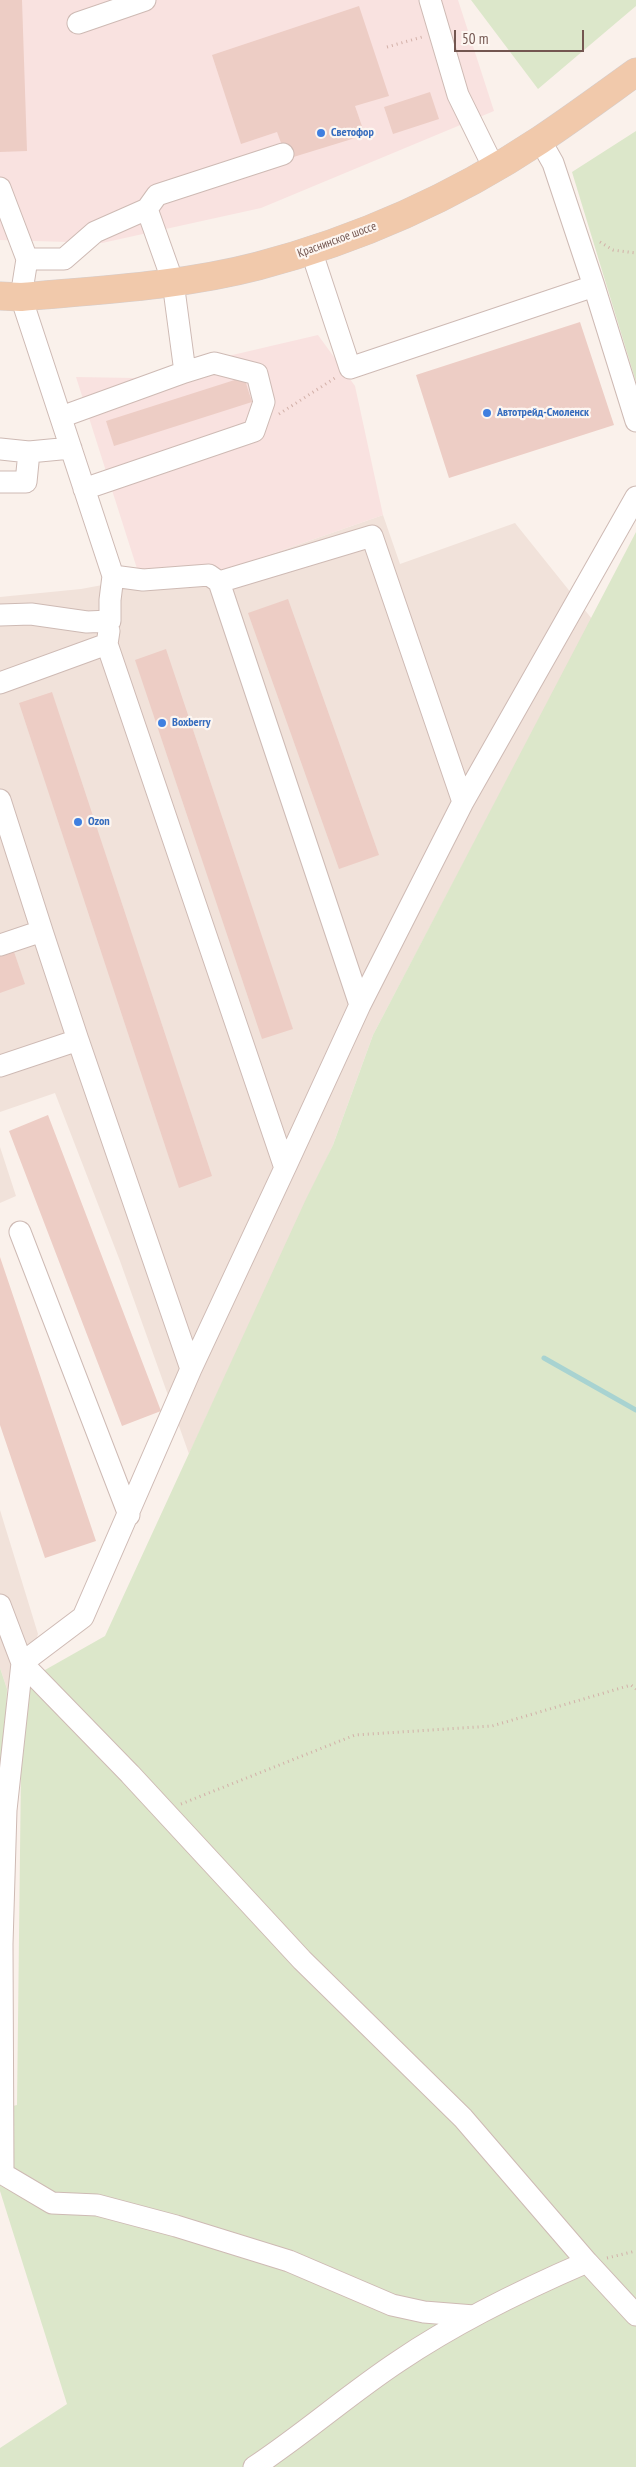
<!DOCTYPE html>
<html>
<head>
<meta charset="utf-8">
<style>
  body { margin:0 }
  #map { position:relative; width:636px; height:2467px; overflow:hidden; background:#faf1eb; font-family:"PT Sans Narrow",sans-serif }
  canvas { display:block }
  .scale { position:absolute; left:454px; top:30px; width:130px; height:22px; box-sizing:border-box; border:2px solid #735650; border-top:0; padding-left:6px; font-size:15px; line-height:18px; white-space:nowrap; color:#735650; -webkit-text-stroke:4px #fdf6f1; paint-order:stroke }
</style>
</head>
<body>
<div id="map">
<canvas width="636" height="2467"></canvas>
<div class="scale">50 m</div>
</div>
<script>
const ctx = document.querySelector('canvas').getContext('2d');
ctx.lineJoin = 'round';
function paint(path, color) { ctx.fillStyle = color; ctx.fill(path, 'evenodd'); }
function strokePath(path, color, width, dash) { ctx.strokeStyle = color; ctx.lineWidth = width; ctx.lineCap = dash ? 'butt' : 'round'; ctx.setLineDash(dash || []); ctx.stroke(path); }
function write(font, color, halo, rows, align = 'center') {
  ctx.font = font + ' "PT Sans Narrow",sans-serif'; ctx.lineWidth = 4.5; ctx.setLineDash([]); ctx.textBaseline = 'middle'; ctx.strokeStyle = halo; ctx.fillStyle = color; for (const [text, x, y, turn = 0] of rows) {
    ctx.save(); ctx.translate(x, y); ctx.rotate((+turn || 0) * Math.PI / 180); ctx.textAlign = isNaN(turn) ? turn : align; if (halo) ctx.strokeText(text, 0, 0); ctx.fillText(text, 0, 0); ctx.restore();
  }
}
paint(new Path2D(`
  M383,515L400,564L515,523L592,619L373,1035L333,1145L189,1454L120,1261L55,1093L0,1112V597L81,589L140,578L214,574Z
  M0,1147L16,1196L0,1203Z
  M0,1510L38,1634L22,1683L7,1689L0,1668Z`), '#f1e2da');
paint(new Path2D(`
  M0,0H458L494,111L261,208L102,243L0,240Z
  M318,335L355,386L383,515L214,574L140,578L76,377L134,378Z`), '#f9e2e0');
paint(new Path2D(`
  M471,0H636V6L538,89Z
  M636,131V382L572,172Z
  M636,532V2467H0V2448L67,2404L0,2191V2109L17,2105L22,1683L105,1636L306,1199L333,1145L373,1035Z
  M0,1668L7,1689L0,1874Z`), '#dce7ca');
strokePath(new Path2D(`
  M544,1358L636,1410`), '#a8d3d1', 5);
paint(new Path2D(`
  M0,0H22L27,151L0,152Z
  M359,6L389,96L355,106L365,135L287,159L277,132L241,144L212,55Z
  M430,92L439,119L393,134L384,107Z
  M580,322L614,425L449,478L416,375Z
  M244,377L252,402L114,446L106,421Z
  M288,599L379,855L339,869L248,613Z
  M166,649L293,1029L262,1039L135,660Z
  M52,692L212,1176L179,1188L19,703Z
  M12,946L25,984L0,993V950Z
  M48,1115L161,1411L122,1426L9,1131Z
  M0,1257L96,1541L45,1558L0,1425Z`), '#edcdc5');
const minor = new Path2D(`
  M430,0L458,95L494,168
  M78,23L145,0
  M0,188L27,259L21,297L113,576L110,600V621L87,622L31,614L0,615
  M147,209L157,195L283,154
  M311,250L350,368L594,286L553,163L540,140
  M27,259H64L95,232L147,209L173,282L185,372L214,363L257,374L264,402L254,431L84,489
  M594,286L636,421
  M61,417L185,372
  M0,449L29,452L71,448
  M0,482H26L29,452
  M219,582L372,536L463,802L360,1005
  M107,644L285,1168L360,1005L219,582L209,575L143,580L113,576
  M0,683L107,644L109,631
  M0,800L42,931
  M463,802L636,497
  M0,945L42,931L78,1040L0,1066
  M78,1040L191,1369
  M285,1168L191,1369L83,1617L22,1663L6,1810L2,1944L3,2174L52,2203L97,2205L176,2226L289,2261L392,2305L424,2312L474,2316
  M20,1232L129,1515
  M0,1605L22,1663L130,1774L302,1960L463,2118L587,2262L636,2315
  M254,2467C304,2434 349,2394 399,2361C458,2321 522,2290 587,2262`);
const major = new Path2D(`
  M0,296L21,297C100,290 181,286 258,266C357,240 454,197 540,140C573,118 604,95 636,72`);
strokePath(minor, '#cebab4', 23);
strokePath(major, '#d5ccca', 29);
strokePath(new Path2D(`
  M387,47L422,37
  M600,242L613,250L636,253
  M279,414L335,378
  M181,1804L355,1735L492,1726L631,1685L636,1689
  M607,2258L636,2251`), '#d2b0a8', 3, [1, 4]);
strokePath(minor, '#fff', 21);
strokePath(major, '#f1c9ab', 28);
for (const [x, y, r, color] of [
  [321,133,5,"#3f7fe0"],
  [487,413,5,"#3f7fe0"],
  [162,723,5,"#3f7fe0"],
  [78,822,5,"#3f7fe0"]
]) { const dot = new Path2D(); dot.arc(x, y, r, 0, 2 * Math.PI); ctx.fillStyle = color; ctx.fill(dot); strokePath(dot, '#fdf6f1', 2); }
write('bold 12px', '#366cbe', '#fdf6f1', [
  ["Светофор",331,133],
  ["Автотрейд-Смоленск",497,413],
  ["Boxberry",172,723],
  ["Ozon",88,822]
], 'left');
write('12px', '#735650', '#fdf6f1', [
  ["Краснинское шоссе",337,240,-20]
]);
</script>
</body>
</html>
